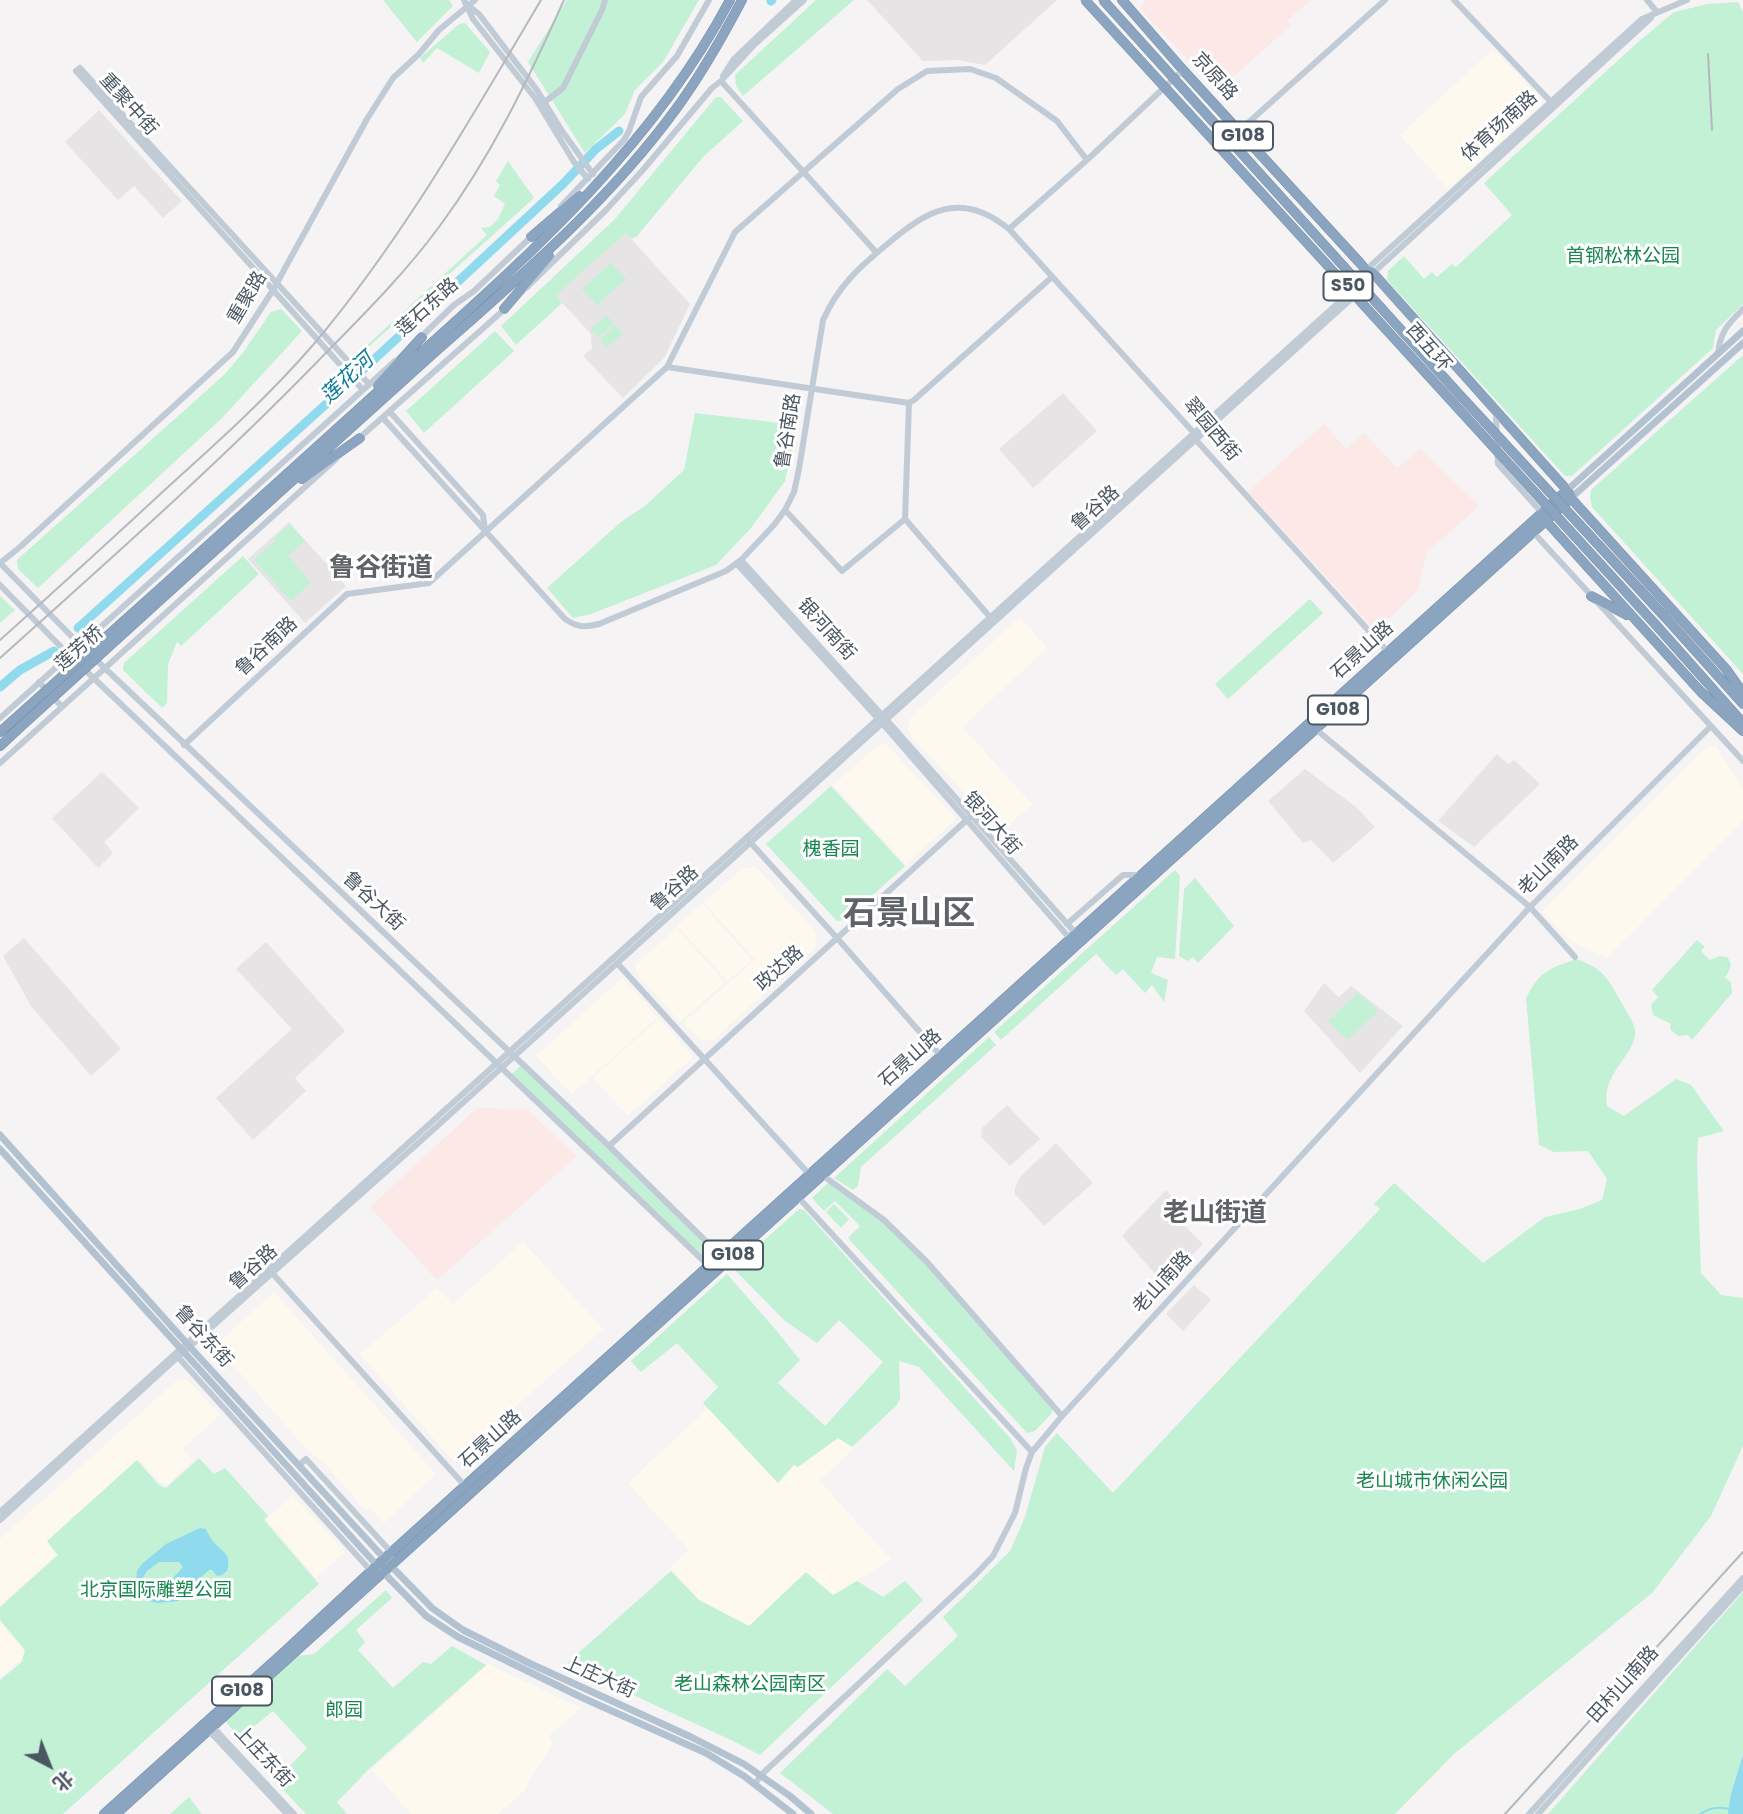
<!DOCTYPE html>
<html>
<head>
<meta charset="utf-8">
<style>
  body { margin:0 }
  #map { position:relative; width:1743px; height:1814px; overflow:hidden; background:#f5f3f3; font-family:Poppins,"Noto Sans SC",sans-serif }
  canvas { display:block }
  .north { position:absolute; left:14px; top:1730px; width:70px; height:70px; -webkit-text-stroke:5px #fff; paint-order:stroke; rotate:138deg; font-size:19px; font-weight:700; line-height:28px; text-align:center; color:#4a5661 }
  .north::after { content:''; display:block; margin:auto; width:24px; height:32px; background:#4a5661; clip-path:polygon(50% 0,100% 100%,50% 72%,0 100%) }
</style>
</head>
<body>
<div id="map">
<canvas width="1743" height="1814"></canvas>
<div class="north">北</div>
</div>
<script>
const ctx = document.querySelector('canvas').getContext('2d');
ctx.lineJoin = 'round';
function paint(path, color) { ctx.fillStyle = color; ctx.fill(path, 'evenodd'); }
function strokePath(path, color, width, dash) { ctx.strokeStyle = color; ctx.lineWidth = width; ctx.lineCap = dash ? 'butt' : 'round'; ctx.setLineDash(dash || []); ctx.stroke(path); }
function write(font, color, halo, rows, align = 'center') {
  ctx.font = font + ' Poppins,"Noto Sans SC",sans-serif'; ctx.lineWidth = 6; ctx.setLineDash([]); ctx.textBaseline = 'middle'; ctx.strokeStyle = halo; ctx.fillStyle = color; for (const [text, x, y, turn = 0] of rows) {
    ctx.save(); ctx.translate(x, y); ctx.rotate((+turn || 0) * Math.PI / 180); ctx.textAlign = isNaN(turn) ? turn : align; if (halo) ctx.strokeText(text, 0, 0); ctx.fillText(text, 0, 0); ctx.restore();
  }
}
paint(new Path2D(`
  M1493,49L1540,98L1542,104L1448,189L1400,135Z
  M1020,617L1047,648L962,727L1032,804L1001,832L912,737L907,729L911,717Z
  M880,744L887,745L955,818V820L906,864L833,785Z
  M1709,745L1716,746L1743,788V821L1607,958L1571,941L1542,912Z
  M756,867L816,932L815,948L713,1040H701L684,1022L755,960L704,902L742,869Z
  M702,903L752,960L727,981L677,926Z
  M677,928L725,982L680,1022L638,975L635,965Z
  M622,978L658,1017L572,1094L536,1056Z
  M659,1018L693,1057L628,1116L593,1078Z
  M523,1242L603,1329L454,1462L360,1354L437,1288L453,1304Z
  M274,1292L436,1474L384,1523L370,1508L366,1511L322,1461L308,1451L219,1349L220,1341Z
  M186,1379L220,1415L183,1448L193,1460L168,1484L161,1483L140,1460L47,1542L56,1555L0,1605V1539L176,1381Z
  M708,1408L777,1483L794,1465L798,1467L839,1437L854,1449L819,1481L891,1559L833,1596L806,1573L749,1626L699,1600L670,1568L689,1550L628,1483Z
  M293,1495L345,1552L316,1578L266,1519Z
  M0,1622L26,1654L1,1677H0Z
  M488,1664L581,1708L549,1736L553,1742L523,1792L498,1814H411L372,1770Z`), '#fdf9ef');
paint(new Path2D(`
  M867,0H1057L985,65L958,60L923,61Z
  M99,110L182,201L163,218L134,186L118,200L65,142Z
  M626,233L690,304L664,358L623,398L583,356L592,348L591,334L555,295Z
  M1063,393L1097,431L1033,488L999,449Z
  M289,522L346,586L305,623L248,559Z
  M1497,754L1508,764L1514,760L1540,784L1474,847L1438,821Z
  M1305,769L1356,807L1375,827L1333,863L1311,840L1303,843L1268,801Z
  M102,772L139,808L104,842L113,853L98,868L52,818Z
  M24,938L121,1049L91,1076L31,1006L3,956Z
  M266,942L345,1031L295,1078L306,1091L253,1140L216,1098L292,1029L236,969Z
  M1324,983L1339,997L1351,986L1403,1026L1360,1073L1304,1011Z
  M1007,1105L1040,1139L1010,1166L981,1137L982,1128Z
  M1056,1143L1093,1183L1044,1226L1015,1194V1188L1020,1177Z
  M1166,1190L1190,1216L1184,1225L1203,1244L1164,1284L1122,1236Z
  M1194,1285L1211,1300L1183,1331L1166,1314Z`), '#e6e4e5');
paint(new Path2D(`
  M1146,0H1311L1287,21L1291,25L1217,91L1140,9Z
  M1324,424L1346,449L1364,433L1397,468L1421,449L1479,506L1427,552L1417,591L1376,631L1248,492Z
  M477,1108L527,1110L577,1156L437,1280L370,1207Z`), '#fce8e6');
paint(new Path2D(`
  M383,0H449L453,6L417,42Z
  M567,0H699L663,62L635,90L625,114L585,153L528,62Z
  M816,0H854L743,96L736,86L735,75Z
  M1738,2L1743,12V304L1716,330L1713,348L1572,476H1565L1387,280L1388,271L1404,256L1424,279L1432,272L1437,277L1452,264L1456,267L1512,215L1484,183L1637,43L1674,12L1708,4Z
  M465,23L490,52L479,73L437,48L423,63L420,58L459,24Z
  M716,97H721L743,121L704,156L637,236L632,239L626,233L556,295L562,303L516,345L501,326L615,219Z
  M508,161L534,198L354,360L353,358L487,235L481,228L490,227L498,219L505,204L494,196L500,185L496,181Z
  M611,263L626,279L597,305L582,289Z
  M281,309L302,331L222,418L38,588L18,569L17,560L225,374L242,354L271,312Z
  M606,315L614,323L598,337L591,329Z
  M615,325L623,333L607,347L600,339Z
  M495,331L514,351L424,433L406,411Z
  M1743,355V674L1592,507L1590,498L1591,490Z
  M695,413L797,425L785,481L751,528L716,565L591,614L573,618L547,588L622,521L645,506L684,470Z
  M290,524L305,541L288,556L311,582L291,601L254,560L275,541L273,539Z
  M243,556L259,574L181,646L177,642L168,664L167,703L162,708L123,670L124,663Z
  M0,596L15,610L0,623Z
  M1310,599L1323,613L1228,699L1215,684Z
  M831,786L905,866L845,920L837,921L766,844Z
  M1175,870L1180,876L1175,959L1157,957L1151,973L1168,980L1164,1002L1152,985L1145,993L1123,969L1116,975L1096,954L1001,1040L994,1032Z
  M1195,878L1234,926L1198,963L1193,957L1188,961L1179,956L1184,889Z
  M1697,940L1705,947L1701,951L1710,960L1720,956L1727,957C1734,965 1730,969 1725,978L1731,982L1732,993L1692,1040L1688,1035L1678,1036L1670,1029L1671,1024L1653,1015L1651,1005L1658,997L1652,990Z
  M1577,959C1584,962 1592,965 1597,969C1608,977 1614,990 1620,1000C1625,1009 1633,1020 1635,1030C1638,1054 1601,1071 1607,1106L1624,1116L1676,1079L1691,1085L1724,1131L1698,1138L1697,1162L1701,1273L1721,1295L1743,1298V1446L1711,1516L1652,1593L1454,1754L1395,1814H833L780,1773L887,1669L905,1686L958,1636L943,1617L1010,1551L1025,1517L1045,1447L1057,1433L1113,1493L1380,1209L1374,1204L1394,1183L1483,1263L1545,1217L1580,1209L1602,1200L1607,1179L1588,1151L1554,1152L1539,1145L1526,998C1541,970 1548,969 1577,959Z
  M1358,993L1378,1011L1347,1040L1328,1021Z
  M989,1037L996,1045L861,1167L858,1186L853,1190L834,1178Z
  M520,1066L607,1148L710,1249V1253L707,1256L701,1255L512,1074Z
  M828,1183L883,1222L926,1265L1052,1408V1413L1035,1431L1027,1433L848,1238L860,1226L835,1201L824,1211L812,1198Z
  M834,1204L849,1219L841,1228L826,1212Z
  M799,1209L804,1210L1010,1438L1017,1450L1014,1471L919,1367L899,1361L900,1399L897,1405L852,1447L838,1438L798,1467L794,1465L778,1483L703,1403L718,1387L677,1343L641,1372L631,1361L727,1274L776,1330L800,1360L778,1383L825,1426L883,1362L839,1320L817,1343L785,1321L733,1268Z
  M199,1458L214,1474L225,1468L268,1516L264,1520L319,1584L63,1814H0V1680L22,1662L25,1650L0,1620V1607L58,1555L47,1541L137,1460L159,1485L166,1488Z
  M671,1571L699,1600L749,1626L806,1572L833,1595L857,1581L883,1597L905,1581L923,1600L760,1755L731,1740L661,1708L567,1663Z
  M386,1590L392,1598L356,1630L365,1642L358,1650L393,1688L423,1662L431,1664L452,1646L486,1665L369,1769L337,1802L347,1814H306L275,1781L307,1748L273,1711L240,1738L224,1720L297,1656L314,1654Z
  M1743,1592V1814H1548Z
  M189,1797L202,1814H170Z`), '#c3f1d5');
paint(new Path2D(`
  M200,1528L206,1529C206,1530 211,1539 212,1540C220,1551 233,1553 227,1571L222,1575L217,1576L212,1570H209L191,1586L183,1598L178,1601L158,1603L149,1601L139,1591L136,1580L137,1571L142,1564L166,1544ZM159,1562H179L183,1567L172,1579L174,1586L170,1594L154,1598L145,1590L142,1579L147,1571Z
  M1743,1755V1814H1728L1731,1794Z`), '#90daee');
strokePath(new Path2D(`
  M1700,1814C1710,1808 1718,1806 1729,1809`), '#90daee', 2);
strokePath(new Path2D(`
  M771,1L772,0
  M78,628L324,406L563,184L596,149L619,131
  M0,687L20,670L54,651`), '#90daee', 9);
const highway = new Path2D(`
  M1122,0L1183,70L1360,263L1366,270L1373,273L1565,488L1571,496
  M531,237L579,196
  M504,309L549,256
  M378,385L422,337
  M302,479L360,438
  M1568,495L1726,669L1743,693
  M1546,521L1701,692L1743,731
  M163,586C246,510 330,435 414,359C533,252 654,144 730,0
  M169,592C254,515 340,438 425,361C513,283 606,205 676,109C701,75 722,38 742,0
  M1591,596L1627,615
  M1665,617L1743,704
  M1656,625L1743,723
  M0,732L9,724
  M0,746L16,731
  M104,1814L283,1653L384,1559L1564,493
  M116,1814L1571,498`);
strokePath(highway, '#7690ad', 10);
strokePath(new Path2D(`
  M464,0L473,19L535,98L574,162L588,179
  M1454,0L1553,104
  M1647,0L1657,12
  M469,6L479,14L537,90L562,131L593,174
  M76,71L80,68L369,384
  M76,71L363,390
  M723,76L734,59L796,0
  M721,81L876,252
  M542,104L563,88L602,10L605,0
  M1239,131L1385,0
  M561,206L624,140L629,131L641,97L677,56L709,0
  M1009,229L1087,160L1183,70
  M526,288L605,211L642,171L712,88L721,81L754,45L804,0
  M421,337L454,305L474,291L532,236
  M1718,354C1720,332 1728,324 1743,309
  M667,367L909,403
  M909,403L905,519L990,617
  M909,403L914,400L1052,277
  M390,412L483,515L485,530
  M383,418L565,619C577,627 584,628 599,624L726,571L741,560L774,525L785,510L794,492L799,469L823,320C838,287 857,269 885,246C926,211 960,189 1009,229L1194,433L1196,440L1388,652
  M1496,418L1498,464L1543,514
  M357,440L506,308
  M785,510L842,571L905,519
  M1533,532L1743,761
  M741,560L892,726L1079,937
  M0,563L82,647
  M0,563L20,547L233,352L273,290L367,119L393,78L419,54L439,30L475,0
  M737,564L882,723L1073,942
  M0,585L71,657
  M92,656L609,1146L723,1258
  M81,666L711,1268
  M39,682L62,707
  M0,718L395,361
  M1313,727L1530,907L1575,957
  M184,745L347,594L429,583L667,367L735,232L898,89L927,71L970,69L996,78L1057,121L1087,160
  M0,763L336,459
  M750,842L837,938L941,1056
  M1067,924L1123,875H1141
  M617,963L809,1174
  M609,1146L970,817
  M822,1175L884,1220L927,1262L1062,1416
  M798,1197L1032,1452
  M272,1273L466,1487
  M178,1357L371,1571H374
  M299,1465L306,1459L391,1552V1566
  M0,1512L1347,295L1363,277L1366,270L1642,19L1687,0
  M0,1520L170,1364L425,1137L1350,300L1371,280L1373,273L1651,18
  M212,1726L294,1814
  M206,1730L214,1736L287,1814
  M755,1784L761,1775L976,1574L993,1556L1015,1513L1026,1468L1032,1452L1062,1416L1530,907L1711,726
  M1529,1814L1743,1578
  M1538,1814L1743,1586`), '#c1cbd6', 6);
strokePath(new Path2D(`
  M1564,493L1743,331
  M1571,498L1743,343
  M0,1135L200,1358L395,1570L432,1608L463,1630L531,1664L691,1737L744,1764L790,1796L811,1814
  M0,1149L383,1572L426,1616L458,1637L583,1698L706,1753L744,1776L793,1814`), '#b3c2d1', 7);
strokePath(highway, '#8ba5c1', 9);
strokePath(new Path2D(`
  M1708,54L1712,130
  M0,640C57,589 113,538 169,486C219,441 269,396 313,345C402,240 471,118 541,0
  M0,658C108,561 217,465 318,361C360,318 403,276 439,227C491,157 528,80 564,0
  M1505,1814L1743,1552`), '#b5b8bd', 2);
const highwayBridge = new Path2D(`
  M1085,0L1656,625
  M1103,0L1458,393L1665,617
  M9,724L163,586
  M16,731L169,592`);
strokePath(highwayBridge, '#7690ad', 10, []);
strokePath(highwayBridge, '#8ba5c1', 9);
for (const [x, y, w] of [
  [1243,136,60],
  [1348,286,49],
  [1338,710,60],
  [733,1255,60],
  [242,1691,60]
]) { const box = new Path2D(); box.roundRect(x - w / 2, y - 14.5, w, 29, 5); ctx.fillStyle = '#fff'; ctx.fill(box); strokePath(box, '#4a5661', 2); }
write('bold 18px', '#4a5661', null, [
  ["G108",1243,136],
  ["S50",1348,286],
  ["G108",1338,710],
  ["G108",733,1255],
  ["G108",242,1691]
]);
write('19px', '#4a5661', '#fff', [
  ["京原路",1214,77,48],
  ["重聚中街",128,105,48],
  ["体育场南路",1500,127,-42],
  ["重聚路",248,298,-59],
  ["莲石东路",428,308,-42],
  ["西五环",1428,348,48],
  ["翠园西街",1211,430,50],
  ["鲁谷南路",789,431,-81],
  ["鲁谷路",1096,509,-42],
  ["银河南街",826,630,48],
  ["鲁谷南路",267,647,-43],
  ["莲芳桥",80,649,-42],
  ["石景山路",1363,651,-42],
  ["银河大街",991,824,49],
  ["老山南路",1549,866,-45],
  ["鲁谷路",675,889,-42],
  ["鲁谷大街",373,902,43],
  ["政达路",780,969,-42],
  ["石景山路",911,1059,-42],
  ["鲁谷路",254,1268,-42],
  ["老山南路",1163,1283,-47],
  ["鲁谷东街",203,1337,48],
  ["石景山路",491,1440,-42],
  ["上庄大街",599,1678,24],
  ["田村山南路",1624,1685,-48],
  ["上庄东街",263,1757,47]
]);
write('19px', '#17864f', '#fff', [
  ["首钢松林公园",1623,257],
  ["槐香园",831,850],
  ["老山城市休闲公园",1432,1482],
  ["北京国际雕塑公园",156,1591],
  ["老山森林公园南区",750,1685],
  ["郎园",344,1711]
]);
write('italic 21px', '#0c7c9b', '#fff', [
  ["莲花河",348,379,-43]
]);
write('bold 26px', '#5f6368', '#fff', [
  ["鲁谷街道",381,569],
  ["老山街道",1215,1214]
]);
write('bold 33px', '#5f6368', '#fff', [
  ["石景山区",909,916]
]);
</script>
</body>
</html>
